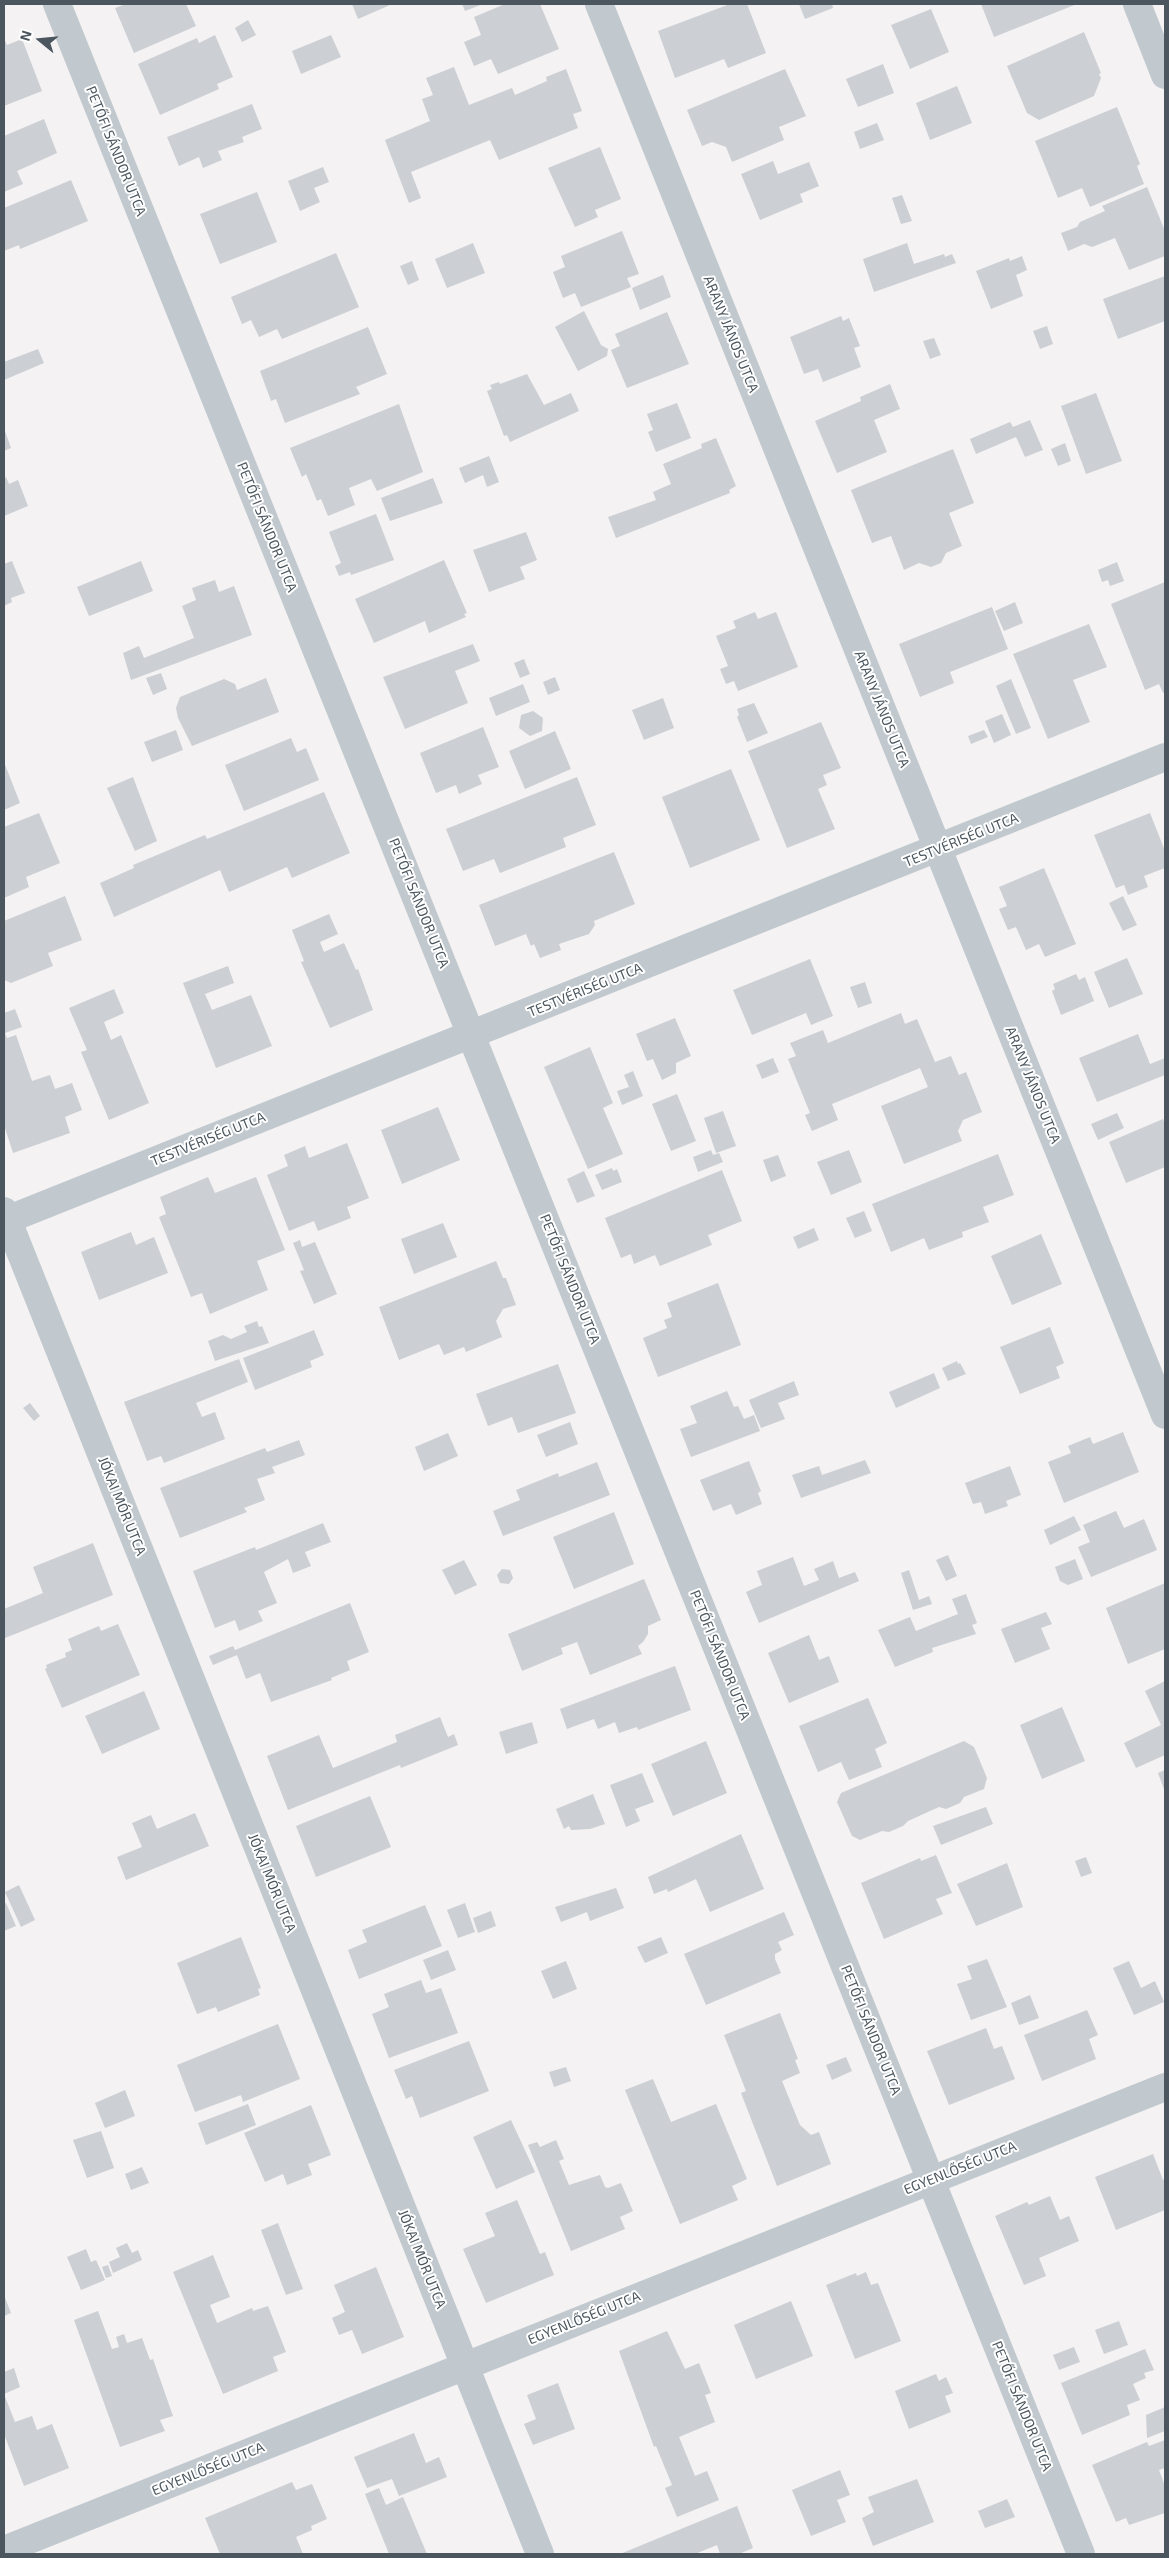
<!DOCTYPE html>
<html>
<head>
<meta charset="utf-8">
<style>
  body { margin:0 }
  #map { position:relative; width:1169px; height:2558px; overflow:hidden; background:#f4f2f2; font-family:"Exo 2",sans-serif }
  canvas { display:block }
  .frame { position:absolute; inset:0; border:5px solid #4b565e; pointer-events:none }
  .north { position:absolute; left:15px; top:15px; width:50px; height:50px; -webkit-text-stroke:4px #fff; paint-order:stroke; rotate:287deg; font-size:14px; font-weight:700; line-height:20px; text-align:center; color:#4b565e }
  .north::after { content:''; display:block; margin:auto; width:18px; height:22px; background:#4b565e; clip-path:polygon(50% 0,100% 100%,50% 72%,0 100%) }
</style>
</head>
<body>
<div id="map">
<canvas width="1169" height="2558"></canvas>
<div class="frame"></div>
<div class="north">N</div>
</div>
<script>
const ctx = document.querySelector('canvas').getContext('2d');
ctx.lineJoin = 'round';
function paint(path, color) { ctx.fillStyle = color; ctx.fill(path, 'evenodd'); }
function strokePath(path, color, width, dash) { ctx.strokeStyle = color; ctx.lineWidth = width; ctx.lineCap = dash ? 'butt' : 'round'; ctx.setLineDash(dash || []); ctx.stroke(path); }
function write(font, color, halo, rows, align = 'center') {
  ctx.font = font + ' "Exo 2",sans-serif'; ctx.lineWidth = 4; ctx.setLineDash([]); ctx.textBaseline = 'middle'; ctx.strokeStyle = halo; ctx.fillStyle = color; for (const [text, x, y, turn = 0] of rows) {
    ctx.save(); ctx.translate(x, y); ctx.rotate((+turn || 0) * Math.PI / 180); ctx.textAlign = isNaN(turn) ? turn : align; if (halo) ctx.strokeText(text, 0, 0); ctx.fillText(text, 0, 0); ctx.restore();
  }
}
paint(new Path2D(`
  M126,4H186L196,26L134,53L115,8Z
  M352,4H389L390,5L358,19Z
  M462,4H483L465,11Z
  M505,4H540L559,49L498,74L491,59L474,66L464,42L481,35L474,17Z
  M730,4H747L766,53L728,68L724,59L675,78L658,31Z
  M799,4H832L833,8L805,19Z
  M981,4H1077L994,37Z
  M931,9L949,52L910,69L891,25Z
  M248,20L256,35L242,42L235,28Z
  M1084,32L1101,73L1099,74L1101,78L1094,96L1039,120L1027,113L1007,66Z
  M215,35L233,77L217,84L219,89L160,115L138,64L197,38L199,43Z
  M331,35L341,57L301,74L292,51Z
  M4,38L7,45L22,39L42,91L4,106Z
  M883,64L894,93L858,107L846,79Z
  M454,67L469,105L512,88L515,95L547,81L546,77L566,69L582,111L573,114L578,128L499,160L490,140L411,172L421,198L409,203L385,140L430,121L422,99L433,95L426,78Z
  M785,69L806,116L779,127L784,140L732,162L726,147L712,142L702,146L687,110Z
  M957,86L972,123L930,140L916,103Z
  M252,104L262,129L242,137L244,142L218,151L222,160L203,168L199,157L179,166L167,137Z
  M1117,107L1140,164L1137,166L1144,184L1090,207L1082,188L1058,198L1035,141Z
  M44,119L57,153L17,171L23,184L4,192V136Z
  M877,123L884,140L860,149L854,132Z
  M600,147L621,199L595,210L598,217L575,227L548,168Z
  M773,161L778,174L809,162L819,186L800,194L803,202L760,220L741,174Z
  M323,167L329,182L314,188L320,202L300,211L288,181Z
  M71,180L88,221L20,249L19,245L4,251V208Z
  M1147,187L1165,231V256L1129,270L1115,238L1092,247L1084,244L1068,251L1061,233L1077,227L1080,222L1105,211L1102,206Z
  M257,192L277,242L220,264L200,214Z
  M902,195L912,221L901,224L892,198Z
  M622,231L639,274L627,278L631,287L581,307L575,293L563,298L553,272L565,267L561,256Z
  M473,243L485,273L447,288L435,259Z
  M907,243L914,264L944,254L945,257L952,254L956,263L874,292L863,259Z
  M336,253L359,307L282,339L277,329L259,337L251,320L242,324L231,297Z
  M1022,256L1027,270L1016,275L1023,296L991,309L976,271L1009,258L1010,261Z
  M412,261L419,280L408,285L400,266Z
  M663,275L671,297L640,310L632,288Z
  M1165,276V321L1118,339L1103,299Z
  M584,311L601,345L608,349L607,356L578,371L555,327Z
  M667,312L689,364L627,388L611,350L620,346L615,334Z
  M841,316L843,321L849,318L860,346L854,348L861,367L823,382L818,369L804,374L790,337Z
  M1047,326L1053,344L1040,349L1033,331Z
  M368,327L387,374L356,387L360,394L285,423L276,399L271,401L260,371Z
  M934,338L941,355L930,359L923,341Z
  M38,349L44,363L4,380V362Z
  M527,374L544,405L571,393L579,411L510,442L507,435L504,436L487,391L492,389L490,385L499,382L500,384Z
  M890,384L900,409L874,420L887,452L837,473L815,421L861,401L860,397Z
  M1096,393L1122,461L1086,474L1061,406Z
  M677,403L691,438L656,452L648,432L653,430L647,414Z
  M399,404L423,472L377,491L371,479L349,488L355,505L328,516L321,499L317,501L306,474L302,477L290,448Z
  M1030,420L1043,450L1025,457L1016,437L976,454L970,439L1010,422L1013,427Z
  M4,428L11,448L4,451Z
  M716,438L736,486L729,490L730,493L616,538L608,517L656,500L653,492L671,484L663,464L702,448L701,444Z
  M1065,443L1071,461L1058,466L1051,449Z
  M953,449L974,503L949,513L962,546L946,553L941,563L931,567L919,563L904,570L891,536L872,543L851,490Z
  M489,456L499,482L487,487L483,475L465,483L459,468Z
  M6,477L9,484L18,480L28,506L4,516V478Z
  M433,478L443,503L390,521L381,498Z
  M376,514L394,560L351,575L350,572L339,576L335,566L341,563L329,532Z
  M526,532L537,560L520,567L525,579L489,592L473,550Z
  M444,560L467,613L464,614L466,617L429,633L425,621L374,643L355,599Z
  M12,561L25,593L11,598L12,602L4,606V564Z
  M141,561L153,591L89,616L77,587Z
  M1117,562L1124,581L1110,586L1108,580L1102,582L1098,570Z
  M215,580L219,592L234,586L252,635L131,680L123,653L139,646L144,658L194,638L182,606L196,600L192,588Z
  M1165,582V692L1163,693L1159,684L1145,690L1111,604Z
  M1015,602L1023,623L1004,631L995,611Z
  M992,607L1008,649L950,672L954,683L920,697L899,644Z
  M755,612L758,619L776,612L798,667L738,691L734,681L726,684L720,669L728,666L716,636L736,628L733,621Z
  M1089,624L1107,667L1073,680L1090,722L1048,739L1013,654Z
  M473,644L480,661L455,671L468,703L405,729L383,677Z
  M524,659L530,674L520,678L514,663Z
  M161,673L167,689L153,695L146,678Z
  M555,677L560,690L548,695L543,682Z
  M266,678L279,712L192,746L178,718L176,708L180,697L224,679L235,684L237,690Z
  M1011,679L1031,728L1016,734L996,686Z
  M523,684L530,702L496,716L489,698Z
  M663,698L674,728L644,740L632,710Z
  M754,703L768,733L747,742L737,717L739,715L737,709Z
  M533,711L543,718L542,731L530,736L519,728L521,715Z
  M1002,714L1011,735L994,743L985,721Z
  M821,722L841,768L823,775L827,785L818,789L835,829L787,848L748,751Z
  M483,727L499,767L478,775L482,784L459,794L456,785L436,793L420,753Z
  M176,730L183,750L152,762L144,742Z
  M984,730L988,737L971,744L968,736Z
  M555,731L571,769L525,789L509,751Z
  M291,738L297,752L306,748L319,780L244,811L225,765Z
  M4,762L20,803L4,810Z
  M731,769L760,840L690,868L662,797Z
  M133,777L157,841L135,851L107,788Z
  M577,777L596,825L563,838L566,847L500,873L494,859L463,871L446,829Z
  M324,792L350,853L292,878L287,867L229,892L220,870L114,917L100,883L134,868L133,865L205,835L207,839Z
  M39,813L60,863L26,877L29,887L4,898V827Z
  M1150,813L1165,851V868L1144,876L1148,887L1128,895L1124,885L1116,888L1094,835Z
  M614,852L635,904L594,921L595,925L589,934L559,944L561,950L540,958L534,944L531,946L526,934L495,946L479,905Z
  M1044,868L1076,944L1045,957L1039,944L1026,950L1016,927L1008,930L999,909L1007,906L999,887Z
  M65,896L82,940L48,953L53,966L11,983L4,980V921Z
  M1123,896L1137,925L1123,931L1109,903Z
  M329,914L338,934L320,942L324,952L344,943L356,970L358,969L373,1010L330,1028L301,962L304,961L292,930Z
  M1127,958L1143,994L1109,1008L1094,972Z
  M810,959L833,1016L811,1025L806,1013L752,1035L733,990Z
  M228,966L234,983L205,994L212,1010L251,995L272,1046L216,1068L183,983Z
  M1076,974L1079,980L1085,977L1094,1001L1061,1015L1052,991L1055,989L1053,984Z
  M865,982L872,1003L858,1008L850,987Z
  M114,989L124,1013L104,1022L111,1040L121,1035L149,1103L109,1120L81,1052L87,1050L69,1008Z
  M15,1009L22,1027L5,1033L7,1038L16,1035L32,1081L50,1075L55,1089L72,1083L82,1110L65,1117L70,1133L13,1153L4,1125V1013Z
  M901,1013L905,1024L917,1019L935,1062L951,1056L959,1075L966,1072L982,1112L963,1120L958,1131L962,1141L904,1164L881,1106L928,1087L920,1068L832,1104L838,1120L812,1131L805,1115L810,1113L788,1059L796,1056L790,1043L823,1030L828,1043Z
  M675,1018L691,1056L676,1063V1073L662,1080L653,1059L647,1061L636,1034Z
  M1138,1034L1150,1064L1165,1058V1075L1097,1102L1079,1058Z
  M590,1047L613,1103L603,1108L623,1154L588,1169L544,1067Z
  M773,1058L779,1072L762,1079L756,1065Z
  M633,1071L643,1096L622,1105L617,1091L629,1087L624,1075Z
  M677,1094L696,1141L671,1151L652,1104Z
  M438,1107L460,1160L402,1184L381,1130Z
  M723,1111L736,1146L716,1153L704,1118Z
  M1117,1113L1124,1128L1098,1140L1091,1124Z
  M1163,1119L1165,1125V1167L1126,1183L1109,1142Z
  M347,1143L369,1198L347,1207L351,1218L318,1231L314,1221L289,1231L267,1175L288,1166L284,1155L305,1146L309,1158Z
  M711,1150L713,1155L719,1153L723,1162L698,1172L693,1157Z
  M849,1150L862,1182L831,1195L817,1162Z
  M998,1154L1014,1195L983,1207L989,1222L962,1232L963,1237L929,1250L924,1238L891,1252L872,1204Z
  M778,1155L786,1176L771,1182L763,1160Z
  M612,1168L613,1171L617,1169L622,1182L602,1190L595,1175Z
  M722,1170L742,1221L708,1235L712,1245L660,1266L655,1255L634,1264L631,1254L621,1258L605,1218Z
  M584,1171L595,1196L577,1203L567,1179Z
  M208,1177L215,1193L256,1177L285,1250L257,1261L268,1290L210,1314L202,1293L191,1297L159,1217L166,1214L160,1197Z
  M864,1211L872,1231L855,1238L846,1218Z
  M443,1223L457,1257L414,1274L401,1239Z
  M814,1228L819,1240L798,1249L793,1237Z
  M131,1232L136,1245L154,1237L168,1273L99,1300L81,1252Z
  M1041,1234L1062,1284L1012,1305L991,1256Z
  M300,1240L302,1247L315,1242L337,1294L314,1304L300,1271L304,1270L293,1243Z
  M496,1261L503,1278H506L516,1305L503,1309L496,1321L502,1337L466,1352L464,1347L444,1355L439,1344L399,1360L379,1307Z
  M718,1283L741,1345L658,1377L643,1338L667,1328L664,1320L672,1317L667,1303Z
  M257,1321L259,1327L262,1326L269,1343L215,1361L208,1341L223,1335L231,1339L247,1332L244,1326Z
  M1050,1327L1064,1363L1056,1367L1060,1378L1020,1394L1000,1347Z
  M314,1330L324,1355L310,1361L312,1367L255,1390L243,1358Z
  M239,1359L248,1382L196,1403L202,1417L215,1412L225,1439L164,1463L161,1456L147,1461L124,1402Z
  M957,1361L958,1364L960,1363L966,1374L948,1381L942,1368Z
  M558,1364L576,1413L518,1433L512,1417L488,1426L476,1394Z
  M934,1373L940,1388L896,1408L889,1392Z
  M794,1381L799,1395L778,1403L785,1419L761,1428L749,1400Z
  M727,1391L734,1407L738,1406L744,1419L754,1415L760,1431L691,1457L680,1429L697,1423L690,1406Z
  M30,1403L40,1416L34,1421L23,1408Z
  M570,1422L578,1444L546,1457L537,1435Z
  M1123,1432L1139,1472L1064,1503L1048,1462L1071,1453L1068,1446L1090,1437L1093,1444Z
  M448,1433L458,1456L424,1471L415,1447Z
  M299,1440L305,1455L272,1467L275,1473L257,1479L265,1500L244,1508L247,1512L180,1538L160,1488L265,1448L267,1452Z
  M865,1460L871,1473L801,1498L792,1475L819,1466L822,1475Z
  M749,1461L761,1491L758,1493L762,1504L736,1515L731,1504L713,1511L700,1480Z
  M597,1462L610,1495L503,1536L493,1511L520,1500L516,1490L558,1473L559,1477Z
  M1010,1466L1021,1495L1006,1501L1008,1506L985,1514L981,1502L973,1504L965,1483Z
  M1116,1511L1124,1528L1144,1519L1157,1550L1091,1577L1078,1547L1090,1542L1083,1525Z
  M614,1512L634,1564L574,1589L553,1537Z
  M1074,1516L1081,1530L1050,1545L1044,1530Z
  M323,1523L331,1542L305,1552L311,1566L293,1573L288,1559L264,1572L277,1603L258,1611L263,1621L239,1631L235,1620L215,1628L193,1571L255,1547L256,1550Z
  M93,1543L113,1595L5,1638L4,1609L43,1593L33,1567Z
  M948,1555L957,1576L946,1581L936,1560Z
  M793,1557L804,1586L819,1580L814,1569L833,1561L839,1578L855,1572L859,1581L759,1623L746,1592L762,1585L757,1571Z
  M1075,1559L1083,1579L1068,1585L1060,1581L1055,1567Z
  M464,1560L477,1585L455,1595L442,1570Z
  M502,1569L510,1570L513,1578L509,1584L500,1583L497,1575Z
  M909,1570L919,1600L929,1596L932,1604L913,1610L901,1573Z
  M644,1579L661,1620L648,1626V1634L643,1642L638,1646L642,1654L590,1675L577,1642L561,1648L563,1654L522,1671L508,1634Z
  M1165,1583V1649L1128,1664L1106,1608Z
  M966,1594L977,1623L972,1625L976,1634L932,1648L933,1652L895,1667L878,1630L910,1617L916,1631L958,1614L952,1599Z
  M350,1603L369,1652L347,1661L350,1670L331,1678L332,1680L271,1702L260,1673L246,1679L237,1655L213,1665L209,1656L233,1646L235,1650Z
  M1046,1612L1052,1624L1041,1628L1050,1649L1015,1663L1001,1629Z
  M118,1624L140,1675L62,1708L45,1669L47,1668L46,1665L66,1657L65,1653L72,1650L68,1639L99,1626L101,1631Z
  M809,1635L819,1660L829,1656L839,1682L789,1703L768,1653Z
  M675,1666L691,1710L638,1730L637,1727L619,1733L615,1722L598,1729L594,1719L567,1729L560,1709Z
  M1165,1681V1755L1136,1768L1124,1743L1161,1725L1145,1691Z
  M144,1691L160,1729L102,1754L85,1716Z
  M868,1698L887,1743L875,1749L882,1767L849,1780L841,1762L818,1772L799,1726Z
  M1062,1707L1085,1761L1042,1779L1020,1725Z
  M440,1717L448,1737L454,1734L458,1745L401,1768L400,1765L288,1810L267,1756L319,1735L333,1768L397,1742L395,1735Z
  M532,1722L538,1743L506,1754L499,1732Z
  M706,1741L727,1793L673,1816L651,1764Z
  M964,1741L974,1747L987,1778L984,1789L964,1797L960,1803L946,1809L939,1807L908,1821L903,1826L889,1832L882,1831L860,1840L852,1836L837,1802L841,1793Z
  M1165,1770V1792L1158,1773Z
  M642,1773L654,1802L635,1809L640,1821L626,1827L610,1785Z
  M593,1794L605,1824L590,1829L571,1830L569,1826L564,1829L556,1809Z
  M370,1796L391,1847L316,1877L296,1826Z
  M986,1807L993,1824L941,1845L933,1826Z
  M195,1813L209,1846L126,1880L117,1857L142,1847L132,1823L151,1815L157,1829Z
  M741,1834L764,1889L710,1912L696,1879L668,1892L667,1889L654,1894L648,1877Z
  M936,1855L952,1893L936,1899L943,1914L884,1939L861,1883L920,1858L921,1861Z
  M1086,1857L1092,1873L1081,1877L1075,1861Z
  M1007,1863L1023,1907L976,1926L957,1884Z
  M19,1885L35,1920L21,1927L5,1892Z
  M616,1888L624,1908L590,1921L587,1912L561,1922L555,1907Z
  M6,1903L16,1926L4,1931V1904Z
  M465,1903L475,1932L458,1938L447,1910Z
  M425,1905L442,1946L359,1979L348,1950L367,1942L362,1930Z
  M491,1911L496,1926L478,1933L473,1918Z
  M784,1912L794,1935L778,1942L782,1950L775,1954V1959L781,1973L706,2005L684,1954Z
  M241,1937L261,1988L258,1989L260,1995L218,2012L216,2007L197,2014L177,1963Z
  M661,1937L668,1953L645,1963L637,1947Z
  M448,1950L456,1970L431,1980L423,1960Z
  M987,1959L1007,2007L971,2020L957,1984L972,1979L967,1966Z
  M566,1961L577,1989L553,1999L541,1971Z
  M1129,1961L1141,1988L1155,1981L1164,2002L1134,2015L1113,1968Z
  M421,1980L426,1993L441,1988L458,2033L389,2058L372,2014L389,2007L384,1994Z
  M1030,1995L1039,2018L1019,2025L1011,2003Z
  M1087,2010L1098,2035L1089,2039L1096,2059L1042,2081L1024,2035Z
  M780,2013L798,2059L795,2060L800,2073L782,2081L800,2125L811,2135L819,2132L831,2164L777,2186L741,2093L746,2091L724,2035Z
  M278,2024L300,2079L243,2102L241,2095L195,2112L177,2065Z
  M986,2028L994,2049L1002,2046L1015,2079L949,2105L927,2051Z
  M469,2041L489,2091L420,2118L412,2096L406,2099L394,2070Z
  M846,2057L852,2071L832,2080L826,2065Z
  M566,2067L571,2081L554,2087L549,2072Z
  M653,2079L671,2122L716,2104L747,2179L732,2186L738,2200L680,2224L625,2090Z
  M125,2090L135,2116L105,2128L95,2103Z
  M248,2104L256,2125L206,2145L198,2123Z
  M311,2105L331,2155L308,2164L312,2175L287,2185L283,2174L265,2182L244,2133Z
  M511,2120L535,2172L496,2189L473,2137Z
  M101,2131L114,2168L87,2178L73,2140Z
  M556,2140L564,2159L559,2161L569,2185L600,2175L605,2187L608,2188L621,2183L633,2211L620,2217L625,2229L571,2251L528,2145L537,2142L540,2147Z
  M1153,2154L1163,2180L1165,2179V2210L1116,2230L1095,2177Z
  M142,2167L149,2183L131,2190L125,2174Z
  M1050,2196L1060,2220L1069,2216L1079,2241L1039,2258L1046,2276L1024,2285L995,2216L1027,2202L1029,2205Z
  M517,2200L540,2254L545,2252L554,2275L486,2303L463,2249L495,2236L485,2213Z
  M278,2223L303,2289L286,2295L261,2230Z
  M127,2243L132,2253L138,2250L142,2260L113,2273L109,2262L120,2257L116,2248Z
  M86,2249L91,2262L96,2260L105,2280L81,2290L67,2257Z
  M213,2255L230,2297L210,2305L217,2323L252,2308L253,2311L268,2306L286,2352L273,2357L278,2371L223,2394L173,2272Z
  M108,2265L112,2276L106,2278L102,2267Z
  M376,2267L404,2337L362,2354L352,2330L339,2335L332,2318L345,2312L334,2285Z
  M866,2272L871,2285L878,2283L901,2341L855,2359L826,2285L856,2273L857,2276Z
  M4,2295L11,2313L4,2316Z
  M791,2301L813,2356L756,2379L734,2325Z
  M98,2311L112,2349L119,2347L116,2337L124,2334L127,2343L142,2338L150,2360L153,2359L173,2416L160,2420L165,2431L120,2447L74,2320Z
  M1119,2321L1128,2345L1104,2354L1095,2330Z
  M667,2331L685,2369L699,2363L711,2393L705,2395L715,2422L679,2437L695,2476L707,2471L719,2500L677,2517L665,2488L672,2485L656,2446L654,2447L619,2351Z
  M1074,2347L1080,2362L1059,2370L1053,2355Z
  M1145,2349L1154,2370L1144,2373L1146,2378L1133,2384L1140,2400L1127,2405L1130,2415L1082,2435L1061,2383Z
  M14,2368L20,2387L4,2394V2372Z
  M936,2374L939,2381L946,2377L953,2393L945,2396L951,2412L909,2429L895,2391Z
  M558,2383L575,2429L533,2445L524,2424L536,2419L527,2395Z
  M4,2394L15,2422L32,2416L37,2430L52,2424L69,2468L24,2486L4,2434Z
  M1165,2407V2431L1147,2438L1146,2415Z
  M414,2433L426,2463L439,2457L447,2477L399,2496L392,2479L367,2488L354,2457Z
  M1165,2440V2468L1159,2470L1165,2486V2513L1129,2525L1126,2518L1116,2522L1092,2465L1147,2442L1149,2446Z
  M840,2470L850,2495L837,2500L846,2522L811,2536L792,2490Z
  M917,2479L934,2522L873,2546L862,2518L874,2512L868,2497Z
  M292,2482L296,2490L312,2484L327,2519L311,2526L312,2530L296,2537L303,2554H220L205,2518Z
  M379,2488L386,2505L403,2497L427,2554H389L365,2494Z
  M1007,2499L1015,2517L985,2528L978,2511Z
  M737,2506L753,2548L739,2554H720L717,2545L695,2554H620Z`), '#cccfd4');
strokePath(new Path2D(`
  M57,4L1081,2554
  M599,4L1165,1415
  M1137,4L1165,75
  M4,1211L540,2554
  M4,1221L1165,757
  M4,2550L1165,2087`), '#c1c9cf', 28);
write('14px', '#4b565e', '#fff', [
  ["PETŐFI SÁNDOR UTCA",116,151,68],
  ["ARANY JÁNOS UTCA",731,334,68],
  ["PETŐFI SÁNDOR UTCA",267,527,68],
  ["ARANY JÁNOS UTCA",882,709,68],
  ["TESTVÉRISÉG UTCA",961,840,-22],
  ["PETŐFI SÁNDOR UTCA",419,903,68],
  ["TESTVÉRISÉG UTCA",585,990,-22],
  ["ARANY JÁNOS UTCA",1033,1085,68],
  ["TESTVÉRISÉG UTCA",208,1139,-22],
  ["PETŐFI SÁNDOR UTCA",570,1279,68],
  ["JÓKAI MÓR UTCA",122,1506,68],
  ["PETŐFI SÁNDOR UTCA",720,1655,68],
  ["JÓKAI MÓR UTCA",272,1883,68],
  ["PETŐFI SÁNDOR UTCA",871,2030,68],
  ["EGYENLŐSÉG UTCA",960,2168,-22],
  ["JÓKAI MÓR UTCA",422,2259,68],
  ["EGYENLŐSÉG UTCA",584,2318,-22],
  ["PETŐFI SÁNDOR UTCA",1022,2406,68],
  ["EGYENLŐSÉG UTCA",208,2469,-22]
]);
</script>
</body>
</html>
